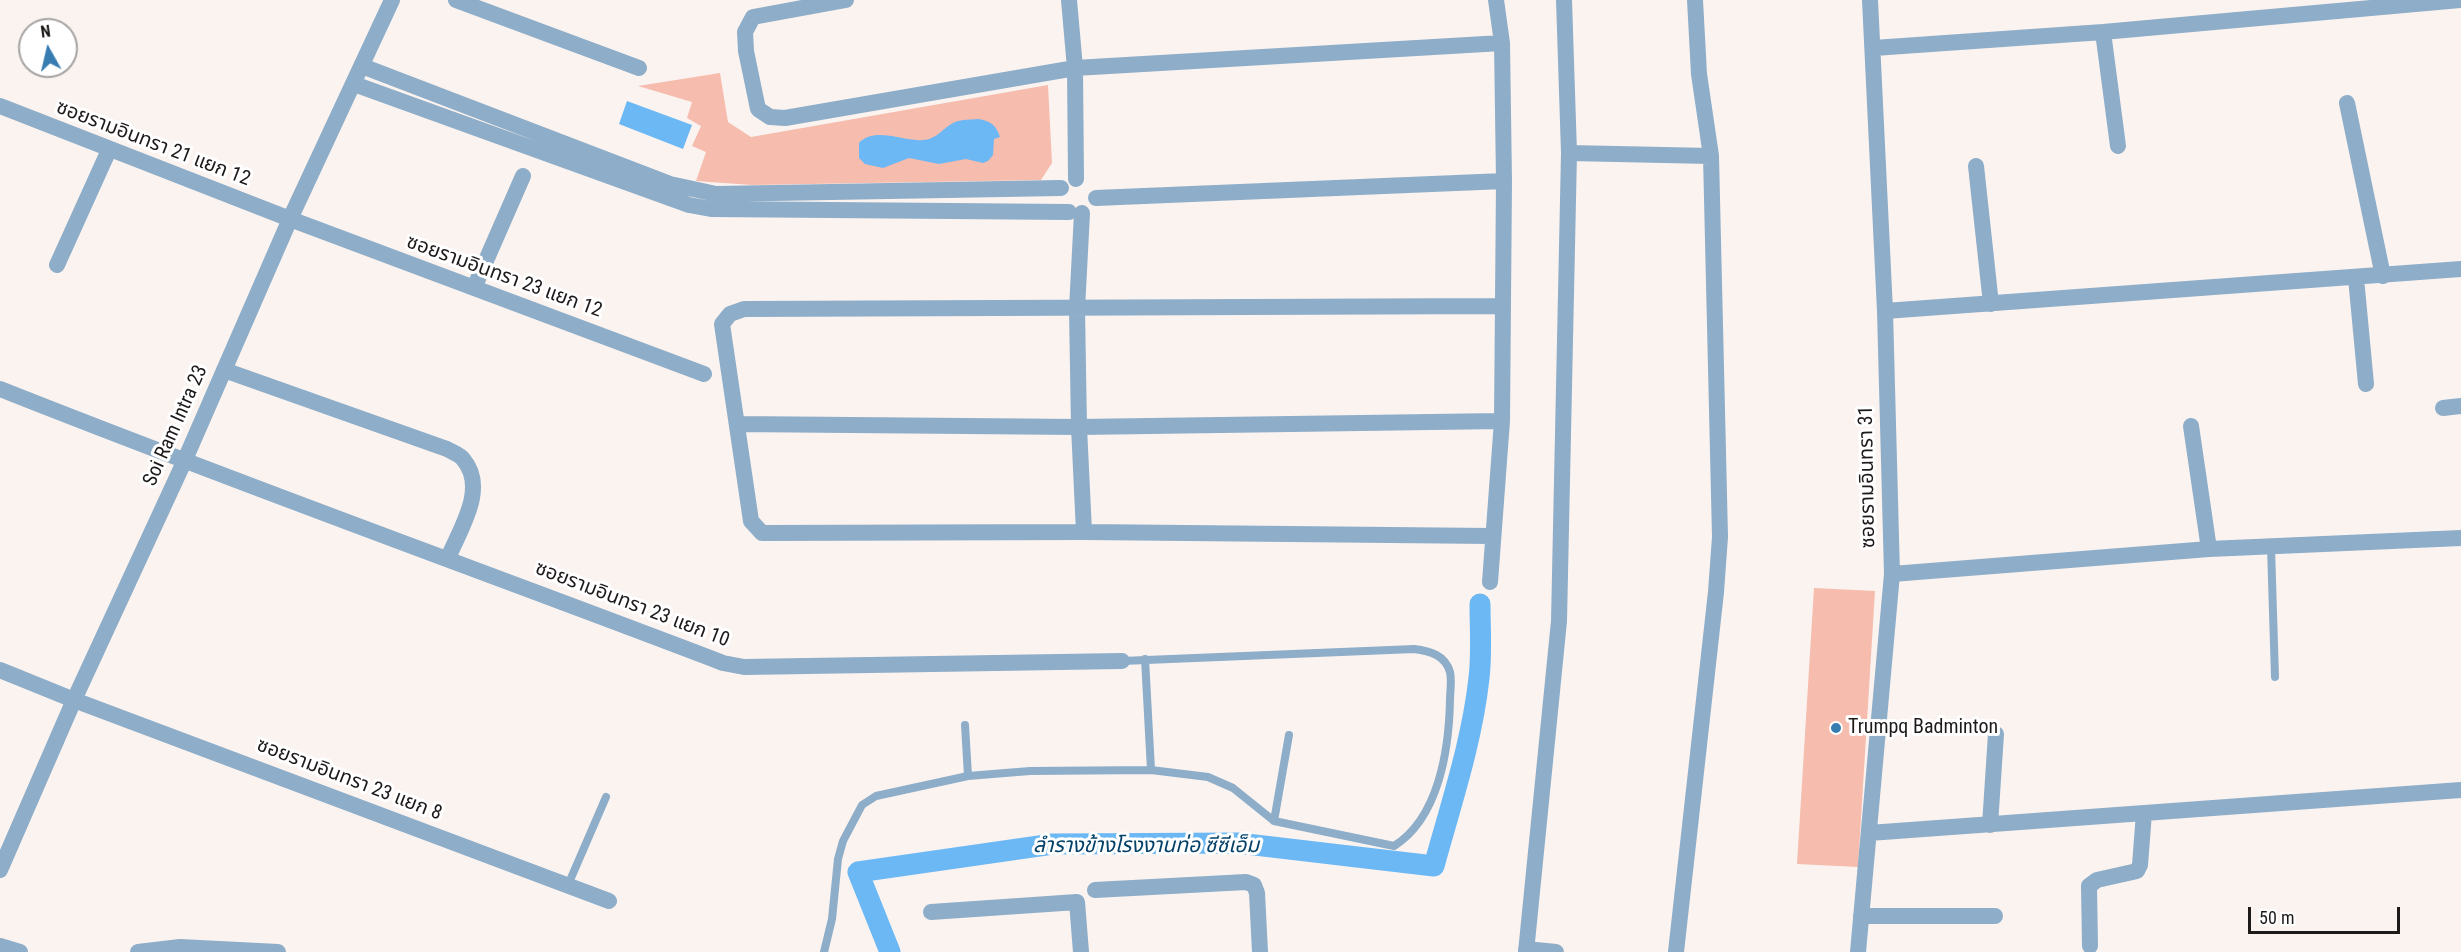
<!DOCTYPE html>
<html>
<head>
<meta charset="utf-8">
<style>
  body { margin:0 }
  #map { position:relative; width:2461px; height:952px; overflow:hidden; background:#fbf3f0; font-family:"Roboto Condensed",sans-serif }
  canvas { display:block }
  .north { position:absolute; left:18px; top:18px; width:60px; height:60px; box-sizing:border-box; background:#fff; border:2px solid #a5a3a3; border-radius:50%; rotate:352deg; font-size:16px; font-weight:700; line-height:24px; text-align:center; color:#1d1a19 }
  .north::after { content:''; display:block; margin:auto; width:21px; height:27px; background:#387db2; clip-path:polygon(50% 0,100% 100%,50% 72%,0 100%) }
  .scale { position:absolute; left:2248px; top:907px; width:152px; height:27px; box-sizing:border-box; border:3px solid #1d1a19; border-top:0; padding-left:8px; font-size:18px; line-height:21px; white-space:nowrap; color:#1d1a19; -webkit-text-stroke:4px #fff; paint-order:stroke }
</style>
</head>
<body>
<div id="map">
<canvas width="2461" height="952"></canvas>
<div class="north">N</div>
<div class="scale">50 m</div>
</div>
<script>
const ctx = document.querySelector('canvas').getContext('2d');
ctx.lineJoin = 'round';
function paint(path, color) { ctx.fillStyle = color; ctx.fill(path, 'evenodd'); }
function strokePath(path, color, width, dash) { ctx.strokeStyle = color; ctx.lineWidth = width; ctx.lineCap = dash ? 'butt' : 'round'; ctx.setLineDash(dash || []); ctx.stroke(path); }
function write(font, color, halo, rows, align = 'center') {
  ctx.font = font + ' "Roboto Condensed","Noto Sans Thai",sans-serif'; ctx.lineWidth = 6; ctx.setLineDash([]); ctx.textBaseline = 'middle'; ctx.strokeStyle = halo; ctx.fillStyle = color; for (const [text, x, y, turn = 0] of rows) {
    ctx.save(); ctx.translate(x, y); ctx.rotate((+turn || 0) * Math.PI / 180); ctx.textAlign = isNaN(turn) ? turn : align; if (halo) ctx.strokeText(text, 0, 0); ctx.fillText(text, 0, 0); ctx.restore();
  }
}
paint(new Path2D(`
  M720,73L728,122L751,137L1048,85L1052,163L1041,180L752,185L696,181L706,152L692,146L701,126L687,118L692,102L638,86Z
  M1814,588L1875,591L1858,867L1797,864Z`), '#f6bcad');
paint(new Path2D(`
  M627,101L692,125L683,149L619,124Z
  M978,119C991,121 996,125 1000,137L994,139L993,155L988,161L983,163L966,159L939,164L909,158L883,168L865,164L859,158V143C875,126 903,142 923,140C938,139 942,128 955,122C963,119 970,120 978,119Z`), '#6cb8f5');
strokePath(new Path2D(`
  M890,952L858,872L1053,844L1238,843L1434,866C1451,804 1472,742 1479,678C1482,654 1480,628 1480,604`), '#6cb8f5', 21);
strokePath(new Path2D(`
  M2271,547L2275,677
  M1145,659L1151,770
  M965,725L968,776
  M1274,821L1289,735
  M568,885L606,797
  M824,952L832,919L838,859L843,841L862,805L876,796L968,776L1030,771L1151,770L1208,777L1233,788L1274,821L1394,846C1439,818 1449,749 1450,700C1450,692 1452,680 1450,672C1445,655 1430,651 1414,649L1122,661`), '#8dadc8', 8);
strokePath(new Path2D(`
  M456,0L639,68
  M846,0L753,17L745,32L746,51L758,109L770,117L785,118L1075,68L1502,43
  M1069,0L1075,68L1076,179
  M2103,32L2118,146
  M1874,48L2103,32L2460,0
  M362,66L670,184L716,194L1061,188
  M354,84L689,205L711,209L1069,212
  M2347,103L2383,276
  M0,106L290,219L704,374
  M1569,153L1711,156
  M1976,166L1991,304
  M1096,198L1504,181
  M1082,213L1077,309L1079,427L1084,532
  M57,265L109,150
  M2356,278L2366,384
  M474,288L523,176
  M1885,311L2461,269
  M224,370L447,449C452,452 460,455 463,459C488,488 460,529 448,558
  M0,389C239,484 482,571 723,663L744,667L1122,661
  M2443,408L2461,406
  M737,424L1079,427L1502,421
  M2191,426L2209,549
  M1492,536L1084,532L762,533L751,521L722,324L730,314L744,309L1502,306
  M1892,574L2209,549L2461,538
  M1490,582L1502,421L1504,181L1502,43L1496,0
  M0,670L74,700L609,901
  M1990,825L1996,734
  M1869,833L2461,790
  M0,870L74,700L184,462L290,219L392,0
  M1095,890L1246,882L1254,885L1257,893L1260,952
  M931,912L1077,902L1081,952
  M1861,916H1995
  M0,946L20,952
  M2090,946L2089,886L2097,880L2137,871L2140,865L2144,813
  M1526,949L1556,952
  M138,952L180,947L278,952
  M1526,952L1559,621L1569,153L1564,0
  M1676,952L1716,592L1720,537L1711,156L1699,74L1695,0
  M1858,952L1892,574L1885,311L1870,0`), '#8dadc8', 16);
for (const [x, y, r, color] of [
  [1836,728,6,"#387db2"]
]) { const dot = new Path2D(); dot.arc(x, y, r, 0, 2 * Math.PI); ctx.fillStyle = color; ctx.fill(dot); strokePath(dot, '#fff', 2); }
write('20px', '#1d1a19', '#fff', [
  ["ซอยรามอินทรา 21 แยก 12",153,144,21],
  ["ซอยรามอินทรา 23 แยก 12",504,277,20],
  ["Soi Ram Intra 23",176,426,-66],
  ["ซอยรามอินทรา 31",1868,477,-91],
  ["ซอยรามอินทรา 23 แยก 10",632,605,21],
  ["ซอยรามอินทรา 23 แยก 8",349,780,21]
]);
write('20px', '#1d1a19', '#fff', [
  ["Trumpq Badminton",1848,728]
], 'left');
write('italic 21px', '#044168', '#fff', [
  ["ลำรางข้างโรงงานท่อ ซีซีเอ็ม",1146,847]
]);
</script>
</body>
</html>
